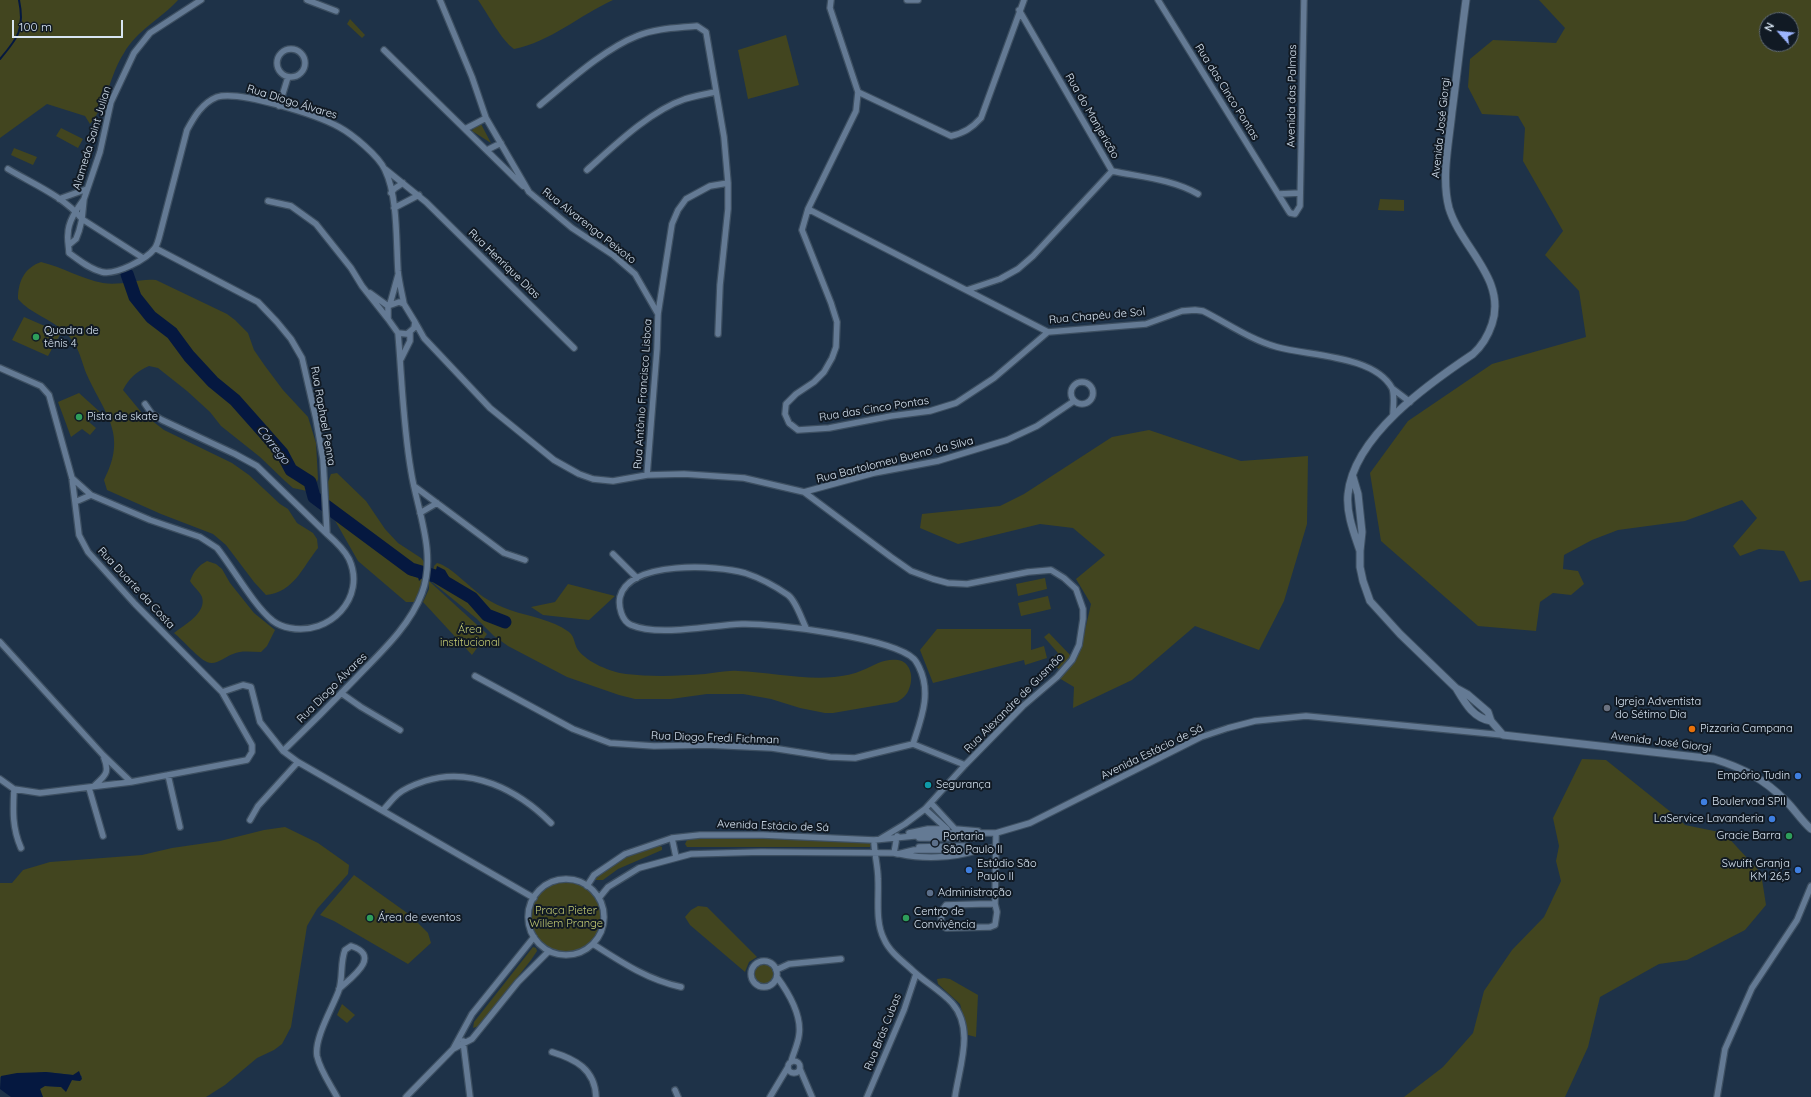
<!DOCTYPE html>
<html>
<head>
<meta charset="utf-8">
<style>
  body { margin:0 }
  #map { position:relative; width:1811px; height:1097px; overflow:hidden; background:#1e3248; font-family:Quicksand,sans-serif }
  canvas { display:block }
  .north { position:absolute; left:1759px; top:12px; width:40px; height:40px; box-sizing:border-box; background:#111a24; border:1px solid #616b77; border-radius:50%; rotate:297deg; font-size:11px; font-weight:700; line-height:16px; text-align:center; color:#d8e5f3 }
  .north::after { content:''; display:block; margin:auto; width:14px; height:18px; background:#9cb4fd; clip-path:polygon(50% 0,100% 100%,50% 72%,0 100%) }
  .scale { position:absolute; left:12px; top:20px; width:111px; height:18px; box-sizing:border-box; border:2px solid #d8e5f3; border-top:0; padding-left:5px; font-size:12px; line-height:14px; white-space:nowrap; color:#d8e5f3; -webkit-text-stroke:3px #111a24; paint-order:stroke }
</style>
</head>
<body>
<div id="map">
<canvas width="1811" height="1097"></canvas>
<div class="north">N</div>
<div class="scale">100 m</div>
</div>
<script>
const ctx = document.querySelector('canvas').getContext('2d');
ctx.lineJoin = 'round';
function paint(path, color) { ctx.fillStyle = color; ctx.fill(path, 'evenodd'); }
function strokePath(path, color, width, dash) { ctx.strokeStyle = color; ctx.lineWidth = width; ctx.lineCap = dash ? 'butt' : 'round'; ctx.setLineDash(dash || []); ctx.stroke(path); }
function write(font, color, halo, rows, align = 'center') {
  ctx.font = font + ' Quicksand,sans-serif'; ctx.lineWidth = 4; ctx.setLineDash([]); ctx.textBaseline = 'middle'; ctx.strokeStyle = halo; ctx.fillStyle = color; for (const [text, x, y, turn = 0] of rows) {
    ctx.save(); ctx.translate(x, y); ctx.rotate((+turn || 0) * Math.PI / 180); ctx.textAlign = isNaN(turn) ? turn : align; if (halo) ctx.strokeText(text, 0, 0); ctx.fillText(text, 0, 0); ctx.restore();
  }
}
paint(new Path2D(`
  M0,0H178C161,19 137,30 124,53C109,76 108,103 90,124L85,116L47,104L0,138Z
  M478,0H613C580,15 550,42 514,49C501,40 488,14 478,0Z
  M1539,0H1811V580L1800,582L1784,551L1759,549L1740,556L1733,546L1757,518L1742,500L1685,521L1618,530L1592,540L1564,555L1563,569L1578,571L1584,584L1571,595L1553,593L1540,602L1536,631L1478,626L1381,541L1370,473L1408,421L1492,364L1586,337L1579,291L1545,255L1563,231L1523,161L1525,128L1518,116L1482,114L1468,87L1470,59L1493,40L1556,43L1565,28ZM1767,20H1791V44H1767Z
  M350,19L365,35L362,38L347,24Z
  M786,35L799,85L748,99L738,50Z
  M479,123L481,124L491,143L472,131L474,126Z
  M61,128L83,139L78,148L56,136Z
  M14,148L37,157L33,165L11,155Z
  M1380,199L1404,200V211L1378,210Z
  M41,262C62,267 82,279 103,283C122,286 138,278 156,280L227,314L235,320L248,333L254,350L265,366L283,390L308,417L316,443L318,479L315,487L307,491L293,488L285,481L260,457L221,426L210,412L187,391L158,368L149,366C137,371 129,378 123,390L142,413L164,430L232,463L249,475L280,504L288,509L297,523L313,533L317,539L318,548C302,568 294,592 266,595L254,582L226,545L213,534L161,514L107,490L104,480C128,434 105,415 87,375C80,358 80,347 65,332C51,319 31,314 18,299C18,282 24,268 41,262Z
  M24,317L61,333L48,356L12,340Z
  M79,393L100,412L89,422L96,428L90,435L82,429L71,437L58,402Z
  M1149,430L1241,461L1308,456L1307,524L1284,601L1259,650L1195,626L1132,680L1073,708L1074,687L1059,678L1081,648L1091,604L1076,579L1105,555L1073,528L1040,524L958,544L920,528L922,514L1000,506L1024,494L1112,437Z
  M337,473L366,501L385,529L398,543L421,558L425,563L422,586L415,602H406L358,561L329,510L328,482L331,474ZM406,564L411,567L420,566L422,570L421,579L410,575L403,567Z
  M207,561L216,564L222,569L230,583L254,613L275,630L267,646L261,652C251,652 242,650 233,654C224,657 216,666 207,662C198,658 183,640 174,633C184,625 207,613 202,597C200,592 193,586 190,581C194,571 198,566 207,561Z
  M437,563C451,566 472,590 485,598C493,603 501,607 510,610C530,617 551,619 569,632C575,637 574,644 578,650C588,663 611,672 626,674C651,677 680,676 705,674C716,673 727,670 738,671C769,672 803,680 834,677C844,676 854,674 863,670C874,665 885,658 898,660C911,662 914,678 909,689C907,695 902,699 897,702L833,713H825L800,708L771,699L743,694H707L671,699H635L619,695L567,677L508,646L494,636L477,619L432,582L434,566Z
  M1045,578L1047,589L1018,596L1016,584Z
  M429,581L487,634L472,655L423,602L429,589Z
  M568,584L615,596L589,620L543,615L531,607L555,602Z
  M1048,596L1051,609L1021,616L1018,603Z
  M937,629H1031V650L1044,646L1047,658L1025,665L1024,660L933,683L920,650Z
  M1049,633L1072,657L1060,670L1049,661L1058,653L1044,637Z
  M1582,759L1606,760L1677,817L1685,825L1724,833L1761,873L1766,905L1745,930L1687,960L1659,964L1600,997L1588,1047L1565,1097H1404L1443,1067L1473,1033L1484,991L1512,950L1544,917L1561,881L1556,861L1559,846L1553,818Z
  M285,827L318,843L349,865L348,874L317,909L307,926L291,1027L282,1044L274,1050L257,1058L225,1085L206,1097H43L41,1094L40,1089L44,1086L61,1087L72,1080L80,1081L82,1076L46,1072L0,1077V883H12L23,870L50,862L142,855L172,848L220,841L264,830Z
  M688,838L866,839L872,843L870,847H687L685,844Z
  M658,845L662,847V850L618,869L603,880H594L596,876L620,860Z
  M354,875L410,915L428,933L431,943L408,964L334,921L320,915Z
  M566,880H574L587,886L588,884C593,890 598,896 601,904C618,947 554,976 533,935C528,926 527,915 531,905C537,889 550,881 566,880Z
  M698,906L707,907L757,957L749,962L745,972L690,925L685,917L691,910Z
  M533,947L536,948L537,951L531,960L479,1026L473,1028L474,1022Z
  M754 974a10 10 0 1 1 20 0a10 10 0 1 1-20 0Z
  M944,978L950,979L978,995L976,1037L968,1035L960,1004L938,984L937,979Z
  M342,1004L355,1015L347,1023L337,1015Z`), '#42451f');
paint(new Path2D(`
  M406,564L411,567L420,566V568H423L421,579L419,581L418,577L410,575L403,567Z
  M437,566L445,570L449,577L440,585L433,581Z
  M79,1071L82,1079L80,1081L72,1080L66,1092L61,1087L45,1086L40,1089L43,1097H11L0,1089L1,1076L17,1073L46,1072L73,1075Z`), '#051840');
strokePath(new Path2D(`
  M0,59C18,38 25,29 19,0`), '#051840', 2);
strokePath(new Path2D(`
  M127,274L135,297L151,317L172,333L189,356L213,382L235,400L282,453L291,470L310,482L314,497L411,569L435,576L472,598L487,615L505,622`), '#051840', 13);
const minor = new Path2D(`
  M307,0L336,11
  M440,0L472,77L486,118L529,192L572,228L613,255L635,274L658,314
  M831,0L830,8L858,92L856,111L808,209L802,230L831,303L837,322L836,347L832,358L824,372L814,382L796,394L786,404L785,414L789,423L798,430L829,428L891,416L930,411L956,403L994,378L1048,332
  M907,0H918
  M1158,0L1288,210L1290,213L1295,214L1300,206L1304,0
  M277 63a14 14 0 1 1 28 0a14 14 0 1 1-28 0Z
  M384,50L523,186
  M858,92L951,136C964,133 972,128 981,118L1024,0
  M540,105C568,82 604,49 637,36C656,28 678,28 697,26L706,32L724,137L728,183V209L720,285L718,334
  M279,106L288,77
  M465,129L486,118
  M487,150L501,143
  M8,169C33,184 63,196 82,219L143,258
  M385,169L426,202L574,348
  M587,170C615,145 650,111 685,99C695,96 705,94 715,92
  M1112,171C1141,177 1172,179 1198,194
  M391,193L394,189L403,183
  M1279,194L1300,193
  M59,199L87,189
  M84,199C77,209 68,221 68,234C67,240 69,247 69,253C79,260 89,269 102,272C116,275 146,260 155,248C157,245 159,238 160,234L187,130C194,117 202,103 217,97C239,90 317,115 339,127C352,134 379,156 385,170C398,197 396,241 398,271C399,282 402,293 404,304
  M268,201L291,206L316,224L351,268L362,286L388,319
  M394,208L419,195
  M808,209L1048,332L1146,324L1182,311L1195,310L1203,311C1227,323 1251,340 1277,347C1309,356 1374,355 1392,388C1395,395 1393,408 1393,415
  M70,244L76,239L79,231L82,219L84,199L100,152L111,102L134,53L150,33L201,0
  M967,290L1000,279L1018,269L1033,256L1112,171L1019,10
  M370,293L388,306
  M399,302L404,304L415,322L414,328L407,334L398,333L388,319V306Z
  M390,304L398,275
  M415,322L424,338L490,408L554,460L579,474L593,479L613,481L647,475L684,474L744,478L804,492L891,557L911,571L933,579L948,583L967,584L1028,572L1051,570L1064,578L1076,589L1083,609V619L1079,645L1072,660L1057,677L1023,706L965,765L925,809L905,824L880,839
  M398,333C402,379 403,425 411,471C417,510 437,553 422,593C410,626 380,653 356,678C332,703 308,727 283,751L298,762L534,898
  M401,359L410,341V333
  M0,368L41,386L49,395L72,478L79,535L88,552L135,604L222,692L243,685L251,687L260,722L283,751
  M1071 393a11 11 0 1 1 22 0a11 11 0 1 1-22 0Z
  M1393,389L1410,402
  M145,404L152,414L162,420L235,454L257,466L327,534
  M647,475L657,349L658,314L672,224L678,210L686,199L710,186L728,183
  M72,478L91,495L150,520L200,537L217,548C233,568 254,606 273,621C277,624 284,627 290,628C329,636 367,598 349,559C344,549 335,541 327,534L323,459L316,419L302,358L291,339L277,322L258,302L155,248
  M414,486L504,553L525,560
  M804,492L874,473L938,461L1007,440L1037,426L1074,401
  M75,502L91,495
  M420,513L437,503
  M613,554L637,578
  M806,628C801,618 796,601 788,595C775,586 760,578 745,573C718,565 629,560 620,597C618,607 622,621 631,625C659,637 711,625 742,624C773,623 893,638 914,659C916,661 918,665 919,667C932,693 921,719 913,744
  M0,642L103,755L131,782L247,760L252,752V745L222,692
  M475,676L573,729L610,743L654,746L707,745L772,748L830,757L855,758L913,744L965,765
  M341,693L361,707L400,730
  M168,775L180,827
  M0,779L14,789L40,793L131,782
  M94,786C105,776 110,773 104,758
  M89,788L103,836
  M14,789C13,810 12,828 21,848
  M931,803L955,829L978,831
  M925,809L947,829
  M383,810C388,805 392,799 398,794C405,788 416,784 425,781C471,766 518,790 551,823
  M250,820L258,806L298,762
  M909,833L928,829H946
  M897,836L894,853L898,854L914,850H979L997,847
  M672,838L676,857
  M919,838H971L980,836
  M874,840C874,853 878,866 878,879C879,898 875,922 884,939C889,951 901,960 910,968C923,981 940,990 952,1003C975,1029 959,1067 955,1097
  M919,847L966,846
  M900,854C924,859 952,858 975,851
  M528 917a38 38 0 1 1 76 0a38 38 0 1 1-76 0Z
  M587,886L594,875L625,854L672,838L700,835H763L874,840L944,833H996L1030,823L1201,737L1228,728L1255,721L1306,716L1503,735
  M599,898L608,887L639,868L691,854L761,852L894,853
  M980,904H995L997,912L995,925L990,927L946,928L943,926C940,918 940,912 946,905Z
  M995,904L996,833
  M593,944C621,962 648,980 681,987
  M751 974a13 13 0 1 1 26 0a13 13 0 1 1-26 0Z
  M776,970L789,964L841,959
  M777,977C788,992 802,1015 799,1035C798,1044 793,1054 791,1062
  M463,1041L470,1097
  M453,1049L472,1039L518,982L549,951
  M552,1052C575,1059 595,1069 596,1097
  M788 1067a6 6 0 1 1 12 0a6 6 0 1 1-12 0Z
  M800,1069L812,1097
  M675,1090L678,1097
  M337,1097C330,1084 320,1070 317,1056C314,1038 333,1007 339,990C343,977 340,963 345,950L351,946C382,956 352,977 339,989
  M406,1097L453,1049L472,1014L534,937
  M770,1097L788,1067
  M867,1097L904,1010L916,974
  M1717,1097L1725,1049L1752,988L1797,920L1811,886`);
const tertiary = new Path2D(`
  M1353,477L1358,494L1362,532L1360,551V567L1363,581L1370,601L1400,634L1456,688C1465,703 1473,718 1491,721
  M1360,551C1354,533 1346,513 1348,494C1354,436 1428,384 1473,354C1483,345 1488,336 1492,324C1507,279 1461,248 1449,208C1441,178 1449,142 1452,112C1457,74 1461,37 1466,0
  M1456,688L1467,694L1488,712L1491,721L1503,735L1714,759C1743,768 1764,779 1786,801C1795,810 1801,820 1811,829`);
strokePath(minor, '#3d4f61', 8);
strokePath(tertiary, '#3d4f61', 9);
strokePath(minor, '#647a94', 5.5);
strokePath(tertiary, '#647a94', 7);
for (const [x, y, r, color] of [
  [36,337,4,"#2e9e5b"],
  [79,417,4,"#2e9e5b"],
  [1607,708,4,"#6b7280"],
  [1692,729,4,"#e8710a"],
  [1798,776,4,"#3f7fe0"],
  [928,785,4,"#0f9aa8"],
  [1704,802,4,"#3f7fe0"],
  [1772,819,4,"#3f7fe0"],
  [1789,836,4,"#2e9e5b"],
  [935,843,4,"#5c6f8a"],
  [969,870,4,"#3f7fe0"],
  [1798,870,4,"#3f7fe0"],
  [930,893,4,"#5c6f8a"],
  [370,918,4,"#2e9e5b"],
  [906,918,4,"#2e9e5b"]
]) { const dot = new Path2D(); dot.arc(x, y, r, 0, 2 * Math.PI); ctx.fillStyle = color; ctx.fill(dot); strokePath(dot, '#111a24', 1.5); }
write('11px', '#d8e5f3', '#111a24', [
  ["Rua das Cinco Pontas",1227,92,58],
  ["Avenida das Palmas",1292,96,-89],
  ["Rua Diogo Álvares",292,102,17],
  ["Rua do Manjericão",1092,116,60],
  ["Avenida José Giorgi",1441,128,-84],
  ["Alameda Saint Julian",92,138,-73],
  ["Rua Alvarenga Peixoto",589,226,38],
  ["Rua Henrique Dias",504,264,44],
  ["Rua Chapéu de Sol",1097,316,-5],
  ["Rua Antônio Francisco Lisboa",643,394,-86],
  ["Rua das Cinco Pontas",874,409,-9],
  ["Rua Raphael Penna",323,416,80],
  ["Rua Bartolomeu Bueno da Silva",895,460,-14],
  ["Rua Duarte da Costa",136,588,47],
  ["Rua Diogo Álvares",332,688,-45],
  ["Rua Alexandre de Gusmão",1014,703,-45],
  ["Rua Diogo Fredi Fichman",715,738,2],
  ["Avenida José Giorgi",1661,742,7],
  ["Avenida Estácio de Sá",1152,752,-26],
  ["Avenida Estácio de Sá",773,826,2],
  ["Rua Brás Cubas",883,1032,-68]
]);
write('11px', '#d8e5f3', '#111a24', [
  ["Quadra de",44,331],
  ["tênis 4",44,344],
  ["Pista de skate",87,417],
  ["Igreja Adventista",1615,702],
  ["do Sétimo Dia",1615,715],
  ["Pizzaria Campana",1700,729],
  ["Empório Tudin",1790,776,"right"],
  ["Segurança",936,785],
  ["Boulervad SPII",1712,802],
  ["LaService Lavanderia",1764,819,"right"],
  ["Gracie Barra",1781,836,"right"],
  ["Portaria",943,837],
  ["São Paulo II",943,850],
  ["Estúdio São",977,864],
  ["Paulo II",977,877],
  ["Swuift Granja",1790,864,"right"],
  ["KM 26,5",1790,877,"right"],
  ["Administração",938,893],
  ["Centro de",914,912],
  ["Convivência",914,925],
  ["Área de eventos",378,918]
], 'left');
write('11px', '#c4cb73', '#111a24', [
  ["Área",470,630],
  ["institucional",470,643],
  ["Praça Pieter",566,911],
  ["Willem Prange",566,924]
]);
write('italic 12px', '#c3d3f0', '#111a24', [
  ["Córrego",273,445,52]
]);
</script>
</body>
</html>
